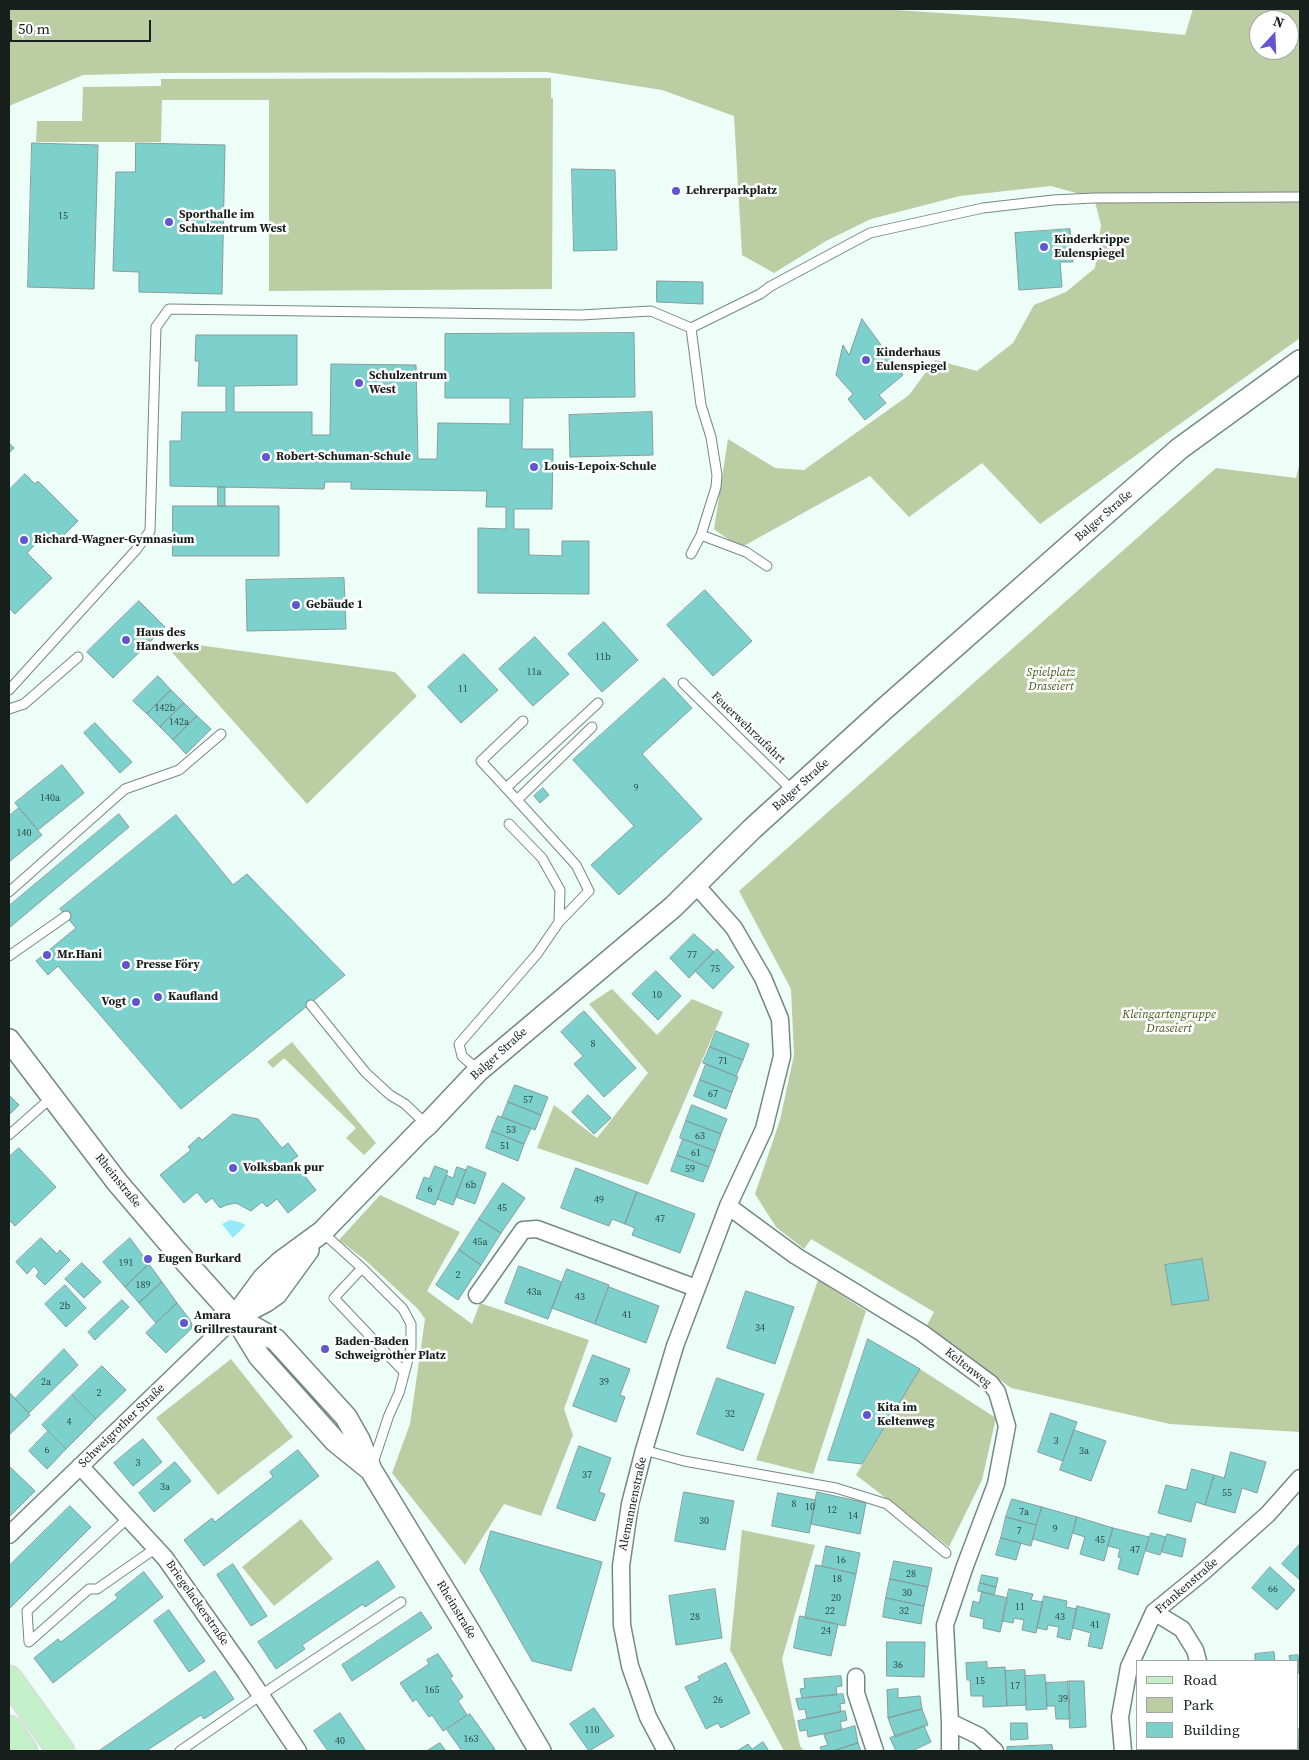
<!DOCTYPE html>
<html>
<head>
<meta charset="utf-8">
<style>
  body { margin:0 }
  #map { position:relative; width:1309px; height:1760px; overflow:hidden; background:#ecfef7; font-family:"Source Serif 4",serif }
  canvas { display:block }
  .frame { position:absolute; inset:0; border:10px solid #161f1b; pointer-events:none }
  .legend { position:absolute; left:1136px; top:1660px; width:162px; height:90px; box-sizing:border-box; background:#fff; border:1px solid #a2a5a4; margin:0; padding:6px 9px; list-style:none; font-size:15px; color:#161f1b }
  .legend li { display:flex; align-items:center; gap:10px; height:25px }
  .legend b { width:25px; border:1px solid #a2a5a4 }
  .north { position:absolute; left:1249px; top:10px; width:50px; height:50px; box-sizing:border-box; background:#fff; border:1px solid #a2a5a4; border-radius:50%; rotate:20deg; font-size:14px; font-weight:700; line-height:20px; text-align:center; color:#161f1b }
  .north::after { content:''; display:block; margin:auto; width:18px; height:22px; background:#6156cf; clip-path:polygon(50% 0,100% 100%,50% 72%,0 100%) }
  .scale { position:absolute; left:10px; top:20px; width:141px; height:22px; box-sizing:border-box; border:2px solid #161f1b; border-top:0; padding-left:6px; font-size:15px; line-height:18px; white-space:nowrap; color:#161f1b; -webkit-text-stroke:4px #fff; paint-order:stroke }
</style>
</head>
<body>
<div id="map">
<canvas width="1309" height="1760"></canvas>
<div class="frame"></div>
<ul class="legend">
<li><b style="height:6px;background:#c3f0c8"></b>Road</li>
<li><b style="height:14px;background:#bdcda3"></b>Park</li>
<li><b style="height:14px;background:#7cd1cd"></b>Building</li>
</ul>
<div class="north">N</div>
<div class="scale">50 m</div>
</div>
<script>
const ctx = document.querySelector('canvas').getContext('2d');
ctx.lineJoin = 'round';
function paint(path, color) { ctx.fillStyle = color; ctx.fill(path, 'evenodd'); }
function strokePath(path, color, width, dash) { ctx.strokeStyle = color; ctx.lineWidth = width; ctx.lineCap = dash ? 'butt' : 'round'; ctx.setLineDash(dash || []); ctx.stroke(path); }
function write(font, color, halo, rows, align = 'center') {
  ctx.font = font + ' "Source Serif 4",serif'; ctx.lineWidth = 5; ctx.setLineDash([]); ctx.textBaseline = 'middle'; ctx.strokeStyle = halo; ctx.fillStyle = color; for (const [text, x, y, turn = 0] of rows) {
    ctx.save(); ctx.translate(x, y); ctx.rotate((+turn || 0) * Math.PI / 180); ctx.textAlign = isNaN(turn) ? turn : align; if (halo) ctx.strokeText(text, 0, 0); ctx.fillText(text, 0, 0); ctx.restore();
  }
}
paint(new Path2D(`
  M9,9H882L1013,18L1185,35L1193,9H1300V338L1040,524L982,463L909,517L870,476L740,548L714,529L728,439L775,468L804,470L909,395L935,360L977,371L1013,343L1034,305L1066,292L1095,268L1101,225L1094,198L1051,186L960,196L871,219L826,241L774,273L742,255L734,116L662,90L547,72L166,73L83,75L9,106ZM1259,20H1289V50H1259Z
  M551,78V98H553L552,289L269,291V100H162L161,142H36L37,121H82L83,87L161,86V79Z
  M1300,461V1432L1170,1424L1011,1388L927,1325L934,1312L811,1239L804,1249L776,1227L755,1194L780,1120L794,1055L791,989L739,891L1216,468L1296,478Z
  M161,640L395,672L417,696L307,804Z
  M612,989L657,1035L692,999L723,1012L648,1185L537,1148L554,1105L597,1138L648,1073L589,1004Z
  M292,1042L376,1143L364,1155L346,1138L356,1128L284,1058L273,1068L267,1062Z
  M380,1195L460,1232L427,1291L472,1324L480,1303L589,1340L564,1409L573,1435L541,1516L504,1504L465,1565L392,1473L410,1424L425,1319L418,1309L364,1259L339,1240Z
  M818,1280L866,1311L813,1474L756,1460Z
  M231,1359L293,1437L218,1495L156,1418Z
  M920,1369L996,1418L982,1480L949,1547L856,1475Z
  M301,1519L333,1559L274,1606L242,1567Z
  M742,1530L815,1545L782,1659L800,1746L804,1751H784L730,1650Z`), '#bdcda3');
paint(new Path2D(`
  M230,1220L239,1222L246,1225L233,1238L222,1224Z`), '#97e8fb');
const building = new Path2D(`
  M32,143L98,145L94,289L28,287Z
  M136,143L225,145L222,294L139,292V272L113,271L116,172H135Z
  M572,169L615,170L617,250L574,251Z
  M1070,229L1073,262H1060L1062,287L1019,290L1015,233Z
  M657,281L703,282V304L657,302Z
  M862,319L903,375L879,395L886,403L865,420L848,399L853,394L836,375L843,345L849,355Z
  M634,333L635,397L523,398L522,449H553L552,509H514V529H529V555L562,556V541H589V594L478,593V528L506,529V507H486L487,491L351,489V482H325L324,489L170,486V441H181L182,412H226V386H198L199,361H195L196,335H297V385L234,386V412H312V435H330L331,364L416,365L418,459H437L438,423L510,424V398H445V334Z
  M652,412L653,455L570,457L569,415Z
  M9,443L14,448L9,453Z
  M25,474L35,484L38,481L78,521L54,545L44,535L27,553L52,578L15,614L9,608V490Z
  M218,487H225V506H218Z
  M173,506H279V556H173Z
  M344,578L346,629L247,631L246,580Z
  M705,590L752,641L713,676L667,625Z
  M139,601L165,627L113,678L87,652Z
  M604,622L638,660L602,692L568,654Z
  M535,637L569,674L533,706L499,669Z
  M464,654L498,690L461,723L428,687Z
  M158,676L171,690L147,714L133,701Z
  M664,678L692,708L642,754L702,819L619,895L591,865L634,826L573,760Z
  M171,690L184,703L160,727L147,714Z
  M184,703L197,716L173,740L160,727Z
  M197,716L211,729L186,754L173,740Z
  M95,723L132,762L120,773L84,733Z
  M62,765L84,793L38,830L15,803Z
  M543,788L549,795L540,803L534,796Z
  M19,808L42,835L9,862V816Z
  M119,814L129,827L9,928V906Z
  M176,815L233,885L247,874L345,975L181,1109L58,966L48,975L36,961L76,928L60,909Z
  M694,934L714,952L689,978L670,958Z
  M717,949L734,967L713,989L695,971Z
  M656,971L681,996L658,1020L632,994Z
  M584,1011L636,1068L604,1097L574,1064L583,1056L561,1032Z
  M716,1031L749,1044L743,1060L710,1047Z
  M710,1047L743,1060L736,1076L703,1063Z
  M706,1064L738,1077L732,1092L700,1080Z
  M700,1080L732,1092L726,1109L694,1096Z
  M515,1085L548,1097L541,1115L508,1102Z
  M9,1095L19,1105L9,1115Z
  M588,1095L611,1118L594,1134L572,1112Z
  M508,1102L541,1115L535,1130L502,1117Z
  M692,1105L727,1119L721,1134L686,1121Z
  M233,1114L258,1119L282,1148L288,1143L298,1156L292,1160L316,1190L288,1213L277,1199L267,1207L262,1202L251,1211L236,1203L226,1205L220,1208L212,1198L206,1203L197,1192L184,1203L160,1175L191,1150L188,1147L199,1137L202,1140Z
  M498,1116L531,1128L524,1144L492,1131Z
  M686,1121L721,1134L715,1151L680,1138Z
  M492,1131L524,1144L518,1161L486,1148Z
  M683,1139L715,1151L709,1167L677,1155Z
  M19,1148L56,1187L15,1226L9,1220V1157Z
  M677,1155L709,1167L703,1182L671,1171Z
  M435,1166L448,1171L435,1205L416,1198L424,1177L429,1179Z
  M468,1166L486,1173L475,1204L456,1197Z
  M457,1167L466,1170L453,1205L437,1199L446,1175L453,1178Z
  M576,1168L637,1192L625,1224L612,1219L609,1226L561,1208Z
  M503,1183L525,1198L501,1233L479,1219Z
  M637,1192L695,1214L680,1253L632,1235L635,1228L625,1224Z
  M479,1219L501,1233L481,1265L459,1250Z
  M41,1238L57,1254L60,1250L70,1260L45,1285L36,1276L39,1272L34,1266L27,1274L16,1262Z
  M130,1238L149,1264L125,1287L103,1262Z
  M459,1250L481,1265L458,1300L436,1285Z
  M1202,1259L1209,1300L1172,1305L1165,1265Z
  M82,1263L101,1282L84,1298L65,1279Z
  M149,1264L162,1282L139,1303L125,1287Z
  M519,1266L562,1282L548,1319L505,1303Z
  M567,1269L609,1285L595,1324L552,1308Z
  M162,1282L177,1303L156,1323L139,1303Z
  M65,1285L86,1308L66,1327L45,1304Z
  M609,1287L659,1306L646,1343L595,1324Z
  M746,1291L794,1307L775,1364L727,1348Z
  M122,1300L129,1307L95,1340L88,1332Z
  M177,1303L190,1320L192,1325L191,1329L166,1353L146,1333Z
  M868,1339L920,1369L862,1464L828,1460Z
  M64,1349L78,1365L29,1413L15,1399Z
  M593,1355L630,1369L620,1395L625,1397L616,1422L573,1406Z
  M102,1366L126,1390L96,1419L72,1395Z
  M717,1378L764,1394L743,1451L697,1434Z
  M9,1392L30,1415L9,1435Z
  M72,1395L96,1419L66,1449L42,1425Z
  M1051,1413L1077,1422L1063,1461L1038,1452Z
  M1074,1430L1106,1441L1091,1481L1060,1470Z
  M48,1431L66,1449L47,1469L29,1451Z
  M143,1439L162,1462L133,1486L114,1463Z
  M579,1446L611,1458L599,1492L605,1494L595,1521L557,1508Z
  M298,1450L319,1476L204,1566L184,1540L212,1518L215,1522L273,1477L270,1472Z
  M1231,1452L1266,1462L1257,1493L1242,1488L1235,1513L1205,1505L1214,1475L1224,1478Z
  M175,1462L191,1481L154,1512L139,1493Z
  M9,1466L35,1491L9,1517Z
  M1192,1469L1214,1475L1205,1505L1196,1502L1191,1522L1158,1513L1166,1485L1186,1490Z
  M684,1492L734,1501L725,1550L675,1541Z
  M817,1492L866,1503L860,1534L811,1524Z
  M778,1493L816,1500L809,1533L772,1526Z
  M1012,1499L1042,1507L1036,1525L1006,1517Z
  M70,1506L91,1527L9,1609V1566Z
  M1042,1507L1077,1517L1068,1549L1033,1539Z
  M1006,1517L1036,1525L1031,1546L1001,1538Z
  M1077,1517L1113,1528L1104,1561L1080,1554L1085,1537L1073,1533Z
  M1113,1528L1149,1537L1138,1575L1118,1569L1121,1558L1118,1557L1120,1549L1108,1546Z
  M491,1531L602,1562L571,1671L532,1661L480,1570Z
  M1151,1533L1166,1537L1160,1555L1146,1551Z
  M1167,1534L1186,1539L1182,1557L1162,1552Z
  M1001,1538L1021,1543L1016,1560L996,1555Z
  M1300,1544V1580L1282,1564Z
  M826,1546L860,1553L856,1574L822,1566Z
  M378,1561L395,1587L365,1607L363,1604L302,1645L305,1649L276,1669L258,1642Z
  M894,1561L932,1568L928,1587L890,1579Z
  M233,1564L267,1616L251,1626L217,1575Z
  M816,1565L856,1574L845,1626L805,1618Z
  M1270,1567L1295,1590L1277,1610L1252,1588Z
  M144,1572L163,1597L53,1683L34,1658L58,1639L61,1642L118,1598L115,1595Z
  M982,1575L998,1578L996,1587L980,1583Z
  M890,1579L928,1587L924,1606L886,1598Z
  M980,1583L996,1587L994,1595L978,1591Z
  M715,1589L722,1638L676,1645L669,1596Z
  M1009,1589L1033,1594L1031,1600L1043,1602L1036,1633L1022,1630L1024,1620L1014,1618L1013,1623L1002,1621Z
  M982,1592L1008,1598L1000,1632L983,1628L984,1619L970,1616L973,1601L979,1603Z
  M1044,1596L1067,1601L1066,1607L1077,1609L1070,1640L1057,1637L1059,1627L1048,1625L1047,1630L1037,1628Z
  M886,1598L924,1606L921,1624L883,1617Z
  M1077,1606L1110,1614L1102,1649L1088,1646L1091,1633L1073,1628Z
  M169,1610L205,1661L189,1672L154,1621Z
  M421,1612L432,1628L352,1681L342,1665Z
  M800,1616L838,1624L831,1656L794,1648Z
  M887,1642H925L924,1677L887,1676Z
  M1274,1652L1275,1661H1255V1654Z
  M438,1654L453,1676L450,1678L463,1697L458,1701L467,1715L443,1731L432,1715L429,1717L416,1699L413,1702L400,1683L429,1664L427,1660Z
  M1298,1655L1300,1673H1298V1661H1290L1289,1656Z
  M987,1662V1668L1005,1667L1007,1706L983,1707V1696H971L970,1680H967L966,1663Z
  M726,1663L750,1713L721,1728L718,1723L706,1729L685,1687L700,1680L698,1677Z
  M1025,1670L1026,1705L1007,1706L1005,1671Z
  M215,1671L234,1699L204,1719L201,1715L146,1751H99Z
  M1045,1675L1047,1709L1026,1710L1025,1676Z
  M841,1676L842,1686L836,1687L837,1695L802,1698L800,1689L805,1688L804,1679Z
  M1068,1681H1084L1086,1727L1070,1728Z
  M1069,1682L1070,1719H1056L1055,1706H1047L1046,1683Z
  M898,1689V1698L920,1696L922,1709L888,1718L887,1690Z
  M843,1694L845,1703L840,1704L841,1712L807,1719L805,1709L799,1710L796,1699Z
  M594,1708L614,1736L589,1751L570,1724Z
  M922,1709L928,1725L895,1737L888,1718Z
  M845,1711L847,1720L840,1722L842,1730L808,1737L807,1730L800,1731L798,1721Z
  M340,1713L366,1751H328L314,1731Z
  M470,1714L495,1749L491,1751H462L447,1730Z
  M1011,1723H1027L1028,1739L1011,1740Z
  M855,1726L858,1743L833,1751H822L820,1747L828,1745L824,1735Z
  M924,1726L931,1742L912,1751H896L890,1738Z
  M1298,1729H1300V1751H1262V1749H1298Z
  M763,1742L769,1751H737L748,1744L752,1749Z
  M440,1743L446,1751H427Z
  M858,1743L861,1751H833Z
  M1052,1745L1053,1751H1007V1747Z
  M1157,1749H1186V1751H1157Z`);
paint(building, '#7cd1cd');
strokePath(building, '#859d9b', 1);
const service = new Path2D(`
  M691,328L760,294L771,286L870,233L983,208L1053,200L1094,198L1300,197
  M701,535L746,552L767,566
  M683,683L794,792
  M9,690L136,550L150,531L156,327L169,309L581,315L651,311L691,328L701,405L711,437L717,475L716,487L701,535L691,554
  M9,709L24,704L78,657
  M506,788L598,703
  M517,800L481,761L523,721
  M9,892L125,789L179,770L221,734
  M559,922L589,891L576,865L517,800L592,727
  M9,956L66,916
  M311,1005L366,1073L390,1095L405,1104L427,1125
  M478,1070L462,1056L459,1044L537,954L559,922L560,890L542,858L509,824
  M9,1135L52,1097
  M322,1232L362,1268L403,1309L411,1324V1348L399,1393L389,1415L373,1463
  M362,1268L334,1298L404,1372
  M644,1450L684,1461L836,1488L887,1504L946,1553
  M128,1518L27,1611L29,1642L89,1589H97L156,1548
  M180,1751L261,1695L401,1602`);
const minor = new Path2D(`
  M728,1206L796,1256L922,1333L991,1384L997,1392L1007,1426L996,1484L965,1566L945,1625L950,1722
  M477,1295L523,1230L537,1229L696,1288
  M80,1466L165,1558L246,1673L298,1751
  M9,1535L235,1317
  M1154,1612L1182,1629L1195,1650L1198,1661
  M856,1677V1693L875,1751
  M1208,1749V1751
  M666,1751L648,1717L630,1666L622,1625L621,1566L630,1504L644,1450L675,1346L728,1206L764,1129L782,1056L780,1019L763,978L734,928L695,884
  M950,1751V1722L979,1736L995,1751
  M1123,1751L1120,1717L1129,1667L1154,1612L1203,1572L1268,1514L1300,1478`);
const tertiary = new Path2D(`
  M9,1040L117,1182L175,1250L235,1317L259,1356L335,1441L371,1470
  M239,1315L266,1301L276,1294L308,1250
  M235,1317L263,1279L281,1262L322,1232L420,1131L427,1125L478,1071L673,907L752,829L883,710L1179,449L1300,361
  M237,1318L276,1340L346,1417L359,1440L371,1470L469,1631L540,1751`);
const primary = new Path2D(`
  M9,1679L61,1751
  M9,1729L24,1751`);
strokePath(service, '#748981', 11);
strokePath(minor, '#748981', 19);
strokePath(tertiary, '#748981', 24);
strokePath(primary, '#dadbdb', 29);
strokePath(service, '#fff', 9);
strokePath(minor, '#fff', 16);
strokePath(tertiary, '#fff', 21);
strokePath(primary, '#c3f0c8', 26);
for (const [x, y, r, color] of [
  [676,191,5,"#6156cf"],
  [169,222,5,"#6156cf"],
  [1044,247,5,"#6156cf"],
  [866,360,5,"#6156cf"],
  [359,383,5,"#6156cf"],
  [266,457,5,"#6156cf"],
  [534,467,5,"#6156cf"],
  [24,540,5,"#6156cf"],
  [296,605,5,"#6156cf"],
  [126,640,5,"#6156cf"],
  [47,955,5,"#6156cf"],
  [126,965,5,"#6156cf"],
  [158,997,5,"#6156cf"],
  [136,1002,5,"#6156cf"],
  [233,1168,5,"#6156cf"],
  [148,1259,5,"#6156cf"],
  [184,1323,5,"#6156cf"],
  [325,1349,5,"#6156cf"],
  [867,1415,5,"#6156cf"]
]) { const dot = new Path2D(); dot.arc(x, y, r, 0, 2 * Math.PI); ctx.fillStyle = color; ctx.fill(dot); strokePath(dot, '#fff', 2); }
write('10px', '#304c48', null, [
  ["15",63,216],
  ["11b",603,657],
  ["11a",534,672],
  ["11",463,689],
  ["142b",165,708],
  ["142a",179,722],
  ["9",636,788],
  ["140a",50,798],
  ["140",24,833],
  ["77",692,955],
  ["75",715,969],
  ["10",657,995],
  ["8",593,1044],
  ["71",723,1061],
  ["67",713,1094],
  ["57",528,1100],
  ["53",511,1130],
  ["63",700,1136],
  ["51",505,1146],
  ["61",696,1153],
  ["59",690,1169],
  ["6b",471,1185],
  ["6",430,1189],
  ["49",599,1200],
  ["45",502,1208],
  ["47",660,1219],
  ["45a",480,1242],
  ["191",126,1263],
  ["2",458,1275],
  ["189",143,1285],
  ["43a",534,1292],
  ["43",580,1297],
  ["2b",65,1306],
  ["41",627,1315],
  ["34",760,1328],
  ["2a",46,1382],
  ["39",604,1382],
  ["2",99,1393],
  ["32",730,1414],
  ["4",69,1422],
  ["3",1056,1441],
  ["6",47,1450],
  ["3a",1084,1451],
  ["3",138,1463],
  ["37",587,1475],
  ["3a",165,1487],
  ["55",1227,1493],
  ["8",794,1504],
  ["10",810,1507],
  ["12",832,1510],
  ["7a",1024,1512],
  ["14",853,1516],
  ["30",704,1521],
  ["9",1055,1529],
  ["7",1019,1531],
  ["45",1100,1540],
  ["47",1135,1550],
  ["16",841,1560],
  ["28",911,1574],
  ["18",837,1579],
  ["66",1273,1589],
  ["30",907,1593],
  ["20",836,1598],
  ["11",1020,1607],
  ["22",830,1611],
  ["32",904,1611],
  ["28",695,1617],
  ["43",1060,1617],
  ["41",1095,1625],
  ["24",826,1631],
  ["36",898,1665],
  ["15",980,1681],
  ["17",1015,1686],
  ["165",432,1690],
  ["39",1063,1699],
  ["26",718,1700],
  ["110",592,1730],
  ["163",471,1739],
  ["40",340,1741]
]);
write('bold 12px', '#161f1b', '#fff', [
  ["Lehrerparkplatz",686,191],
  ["Sporthalle im",179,215],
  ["Schulzentrum West",179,229],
  ["Kinderkrippe",1054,240],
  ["Eulenspiegel",1054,254],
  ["Kinderhaus",876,353],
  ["Eulenspiegel",876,367],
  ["Schulzentrum",369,376],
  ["West",369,390],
  ["Robert-Schuman-Schule",276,457],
  ["Louis-Lepoix-Schule",544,467],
  ["Richard-Wagner-Gymnasium",34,540],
  ["Gebäude 1",306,605],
  ["Haus des",136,633],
  ["Handwerks",136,647],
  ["Mr.Hani",57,955],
  ["Presse Föry",136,965],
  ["Kaufland",168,997],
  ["Vogt",126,1002,"right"],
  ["Volksbank pur",243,1168],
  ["Eugen Burkard",158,1259],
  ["Amara",194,1316],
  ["Grillrestaurant",194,1330],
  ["Baden-Baden",335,1342],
  ["Schweigrother Platz",335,1356],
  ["Kita im",877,1408],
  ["Keltenweg",877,1422]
], 'left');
write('12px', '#161f1b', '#fff', [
  ["Balger Straße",1104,516,-41],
  ["Feuerwehrzufahrt",748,728,44],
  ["Balger Straße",801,785,-42],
  ["Balger Straße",499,1054,-42],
  ["Rheinstraße",118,1181,51],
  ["Keltenweg",968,1368,38],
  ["Schweigrother Straße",122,1426,-44],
  ["Alemannenstraße",633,1504,-78],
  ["Frankenstraße",1187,1586,-41],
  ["Briegelackerstraße",197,1603,55],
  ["Rheinstraße",456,1610,59]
]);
write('italic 12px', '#485b1c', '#fff', [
  ["Spielplatz",1051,673],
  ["Draseiert",1051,687],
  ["Kleingartengruppe",1169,1015],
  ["Draseiert",1169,1029]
]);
</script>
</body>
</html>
